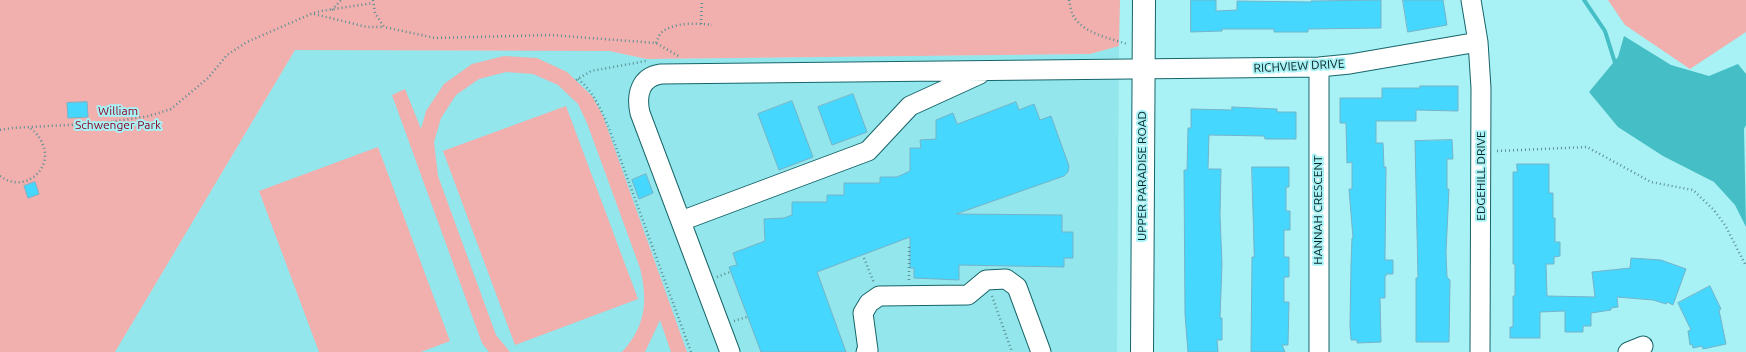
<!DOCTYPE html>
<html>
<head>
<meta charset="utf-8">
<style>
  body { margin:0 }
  canvas { display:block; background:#a8f1f5 }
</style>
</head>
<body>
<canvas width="1746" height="352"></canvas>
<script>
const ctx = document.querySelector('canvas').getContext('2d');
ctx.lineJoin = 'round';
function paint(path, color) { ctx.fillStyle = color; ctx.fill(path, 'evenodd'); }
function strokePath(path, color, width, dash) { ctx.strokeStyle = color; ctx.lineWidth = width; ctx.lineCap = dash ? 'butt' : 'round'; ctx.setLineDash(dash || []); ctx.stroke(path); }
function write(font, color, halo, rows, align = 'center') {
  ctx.font = font + ' Ubuntu,sans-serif'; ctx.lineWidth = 4; ctx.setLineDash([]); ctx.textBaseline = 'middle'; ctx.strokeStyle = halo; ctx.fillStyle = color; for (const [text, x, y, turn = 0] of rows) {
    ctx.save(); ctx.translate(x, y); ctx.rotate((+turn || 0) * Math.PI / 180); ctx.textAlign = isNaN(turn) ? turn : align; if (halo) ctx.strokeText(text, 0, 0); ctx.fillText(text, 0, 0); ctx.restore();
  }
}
paint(new Path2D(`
  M1119,46L1117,352H115L295,50L609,51L647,59L1090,54Z`), '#93e6eb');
paint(new Path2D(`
  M0,0H1120L1119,46L1090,54L647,59L609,51L295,50L115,352H0Z
  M1608,0H1746V32L1690,69L1625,25Z
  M504,56L537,58L567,72L592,96L603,116L687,352H671L660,320L645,352H622C646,326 648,301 640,268L587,123L578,104L558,85L533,74L506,72L479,79L456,95L441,118L434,142L438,176L496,335L510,352H489L482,343L392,95L405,89L421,129L426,111L444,84L472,64Z
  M566,106L638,299L515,345L443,151Z
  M378,147L450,341L421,352H319L259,191Z`), '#f1afad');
paint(new Path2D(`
  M1624,36L1671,65L1709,76L1738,64L1746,74V125L1744,129L1746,227L1735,205L1714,182L1663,156L1618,127L1589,92L1618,57Z`), '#46bec5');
strokePath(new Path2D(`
  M1584,0L1605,31L1616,66`), '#46bec5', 4);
const building = new Path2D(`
  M1191,0H1216V11L1237,10V1L1311,2V1L1381,0V28L1308,29V32H1274V29H1222V31L1191,32Z
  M1403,0H1443L1447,25L1408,32Z
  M1420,86H1458V111L1416,110V121H1376V143H1383L1384,167H1386L1385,256V260H1393V274H1386V276H1385V298H1380L1381,342L1357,343V340H1351L1350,325L1351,264L1352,238H1353L1349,189H1352V162L1347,163L1346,123H1340V98H1382V88H1420Z
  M853,94L867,132L832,145L818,107Z
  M792,101L813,157L779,170L758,114Z
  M87,102L88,117L68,118L67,103Z
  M1016,102L1019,110L1034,104L1040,120L1051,116L1069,166L1068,172L1064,176L956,214L1062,215V232H1073V258H1064V267L959,265V280L914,278V268H910V237L817,272L846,352H761L729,267L737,265L733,253L765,241L764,219L784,218L792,215V202H827V195H844V183H880V177H897L910,171V148H921L920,140L936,139V120L953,113L957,124Z
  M1232,107L1277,109V112H1296V139H1265L1264,136L1209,135L1208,169H1221L1220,215L1222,264L1220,318H1222V340H1217L1218,352H1188L1185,314L1184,170H1187L1188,128H1191V109L1232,110Z
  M1452,140L1453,159H1447V189H1449L1446,252L1447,277L1450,280L1449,342H1416V278H1418L1415,141Z
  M1517,164H1549V193H1553V218H1555V242H1560V256L1554,257V264H1546L1547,296L1595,297L1592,272L1630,268L1631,258L1661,260L1686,269L1673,305L1667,302L1666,304L1653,300L1617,297L1618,307L1611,308V310L1591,313V326H1583V332H1565V311L1540,312V338H1510V327H1513V296H1515V264H1513V172H1517Z
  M1252,167H1289V187H1286V211H1290V230H1284V257H1289V277H1284V302H1289L1288,345H1282L1285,352H1251L1252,257H1254Z
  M646,174L653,193L639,199L632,180Z
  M35,182L39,194L28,198L24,186Z
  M1710,286L1721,309L1719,310L1726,344L1703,349L1702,346L1693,348L1692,344L1690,345L1688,331L1691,330L1678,303Z`);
paint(building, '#45d7fe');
strokePath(building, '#74b4c9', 1);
const minor = new Path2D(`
  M1471,0L1478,42L1481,88L1480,352
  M1319,67V352
  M681,221L868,151L910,106L980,74
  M730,352L640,113C636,95 640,77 661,74L1319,67L1350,64L1478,42
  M866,352L868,350L863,313L869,303L879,296L968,295L986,280L1006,279L1017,287L1041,352
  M1628,352L1643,346`);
const major = new Path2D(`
  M1142,352L1144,0`);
strokePath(minor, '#176569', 21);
strokePath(major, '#176569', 24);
strokePath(new Path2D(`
  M373,0L375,13L384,27L435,38L551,35L656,43L680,57
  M1069,0C1070,5 1071,11 1073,15C1082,33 1109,38 1127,44
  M332,10L341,0
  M314,14L367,27H383
  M701,24L702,0
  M656,43C658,39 659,34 662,32C675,22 697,23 712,25
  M578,79C594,92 601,110 609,128L691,352
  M576,80L591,71L646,61
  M0,130L12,128L104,123L149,116L171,109L208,78L227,55L247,42L311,14L321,11L373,3
  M1497,151L1587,147L1651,182L1693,190L1713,209L1725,225L1746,266
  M0,176C29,198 67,157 29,127
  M864,258L874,283
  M717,277L730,272
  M909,280V244
  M992,296L1012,352
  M734,321L747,317`), '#5a8f92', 2.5, [1, 3]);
strokePath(minor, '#fff', 19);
strokePath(major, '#fff', 22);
write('12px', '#052426', '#a8f1f5', [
  ["RICHVIEW DRIVE",1299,66,-3],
  ["UPPER PARADISE ROAD",1142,176,-90],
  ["EDGEHILL DRIVE",1481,176,-90],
  ["HANNAH CRESCENT",1318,210,-90]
]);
write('12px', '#89001f', '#a8f1f5', [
  ["William",118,111],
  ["Schwenger Park",118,125]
]);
</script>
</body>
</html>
